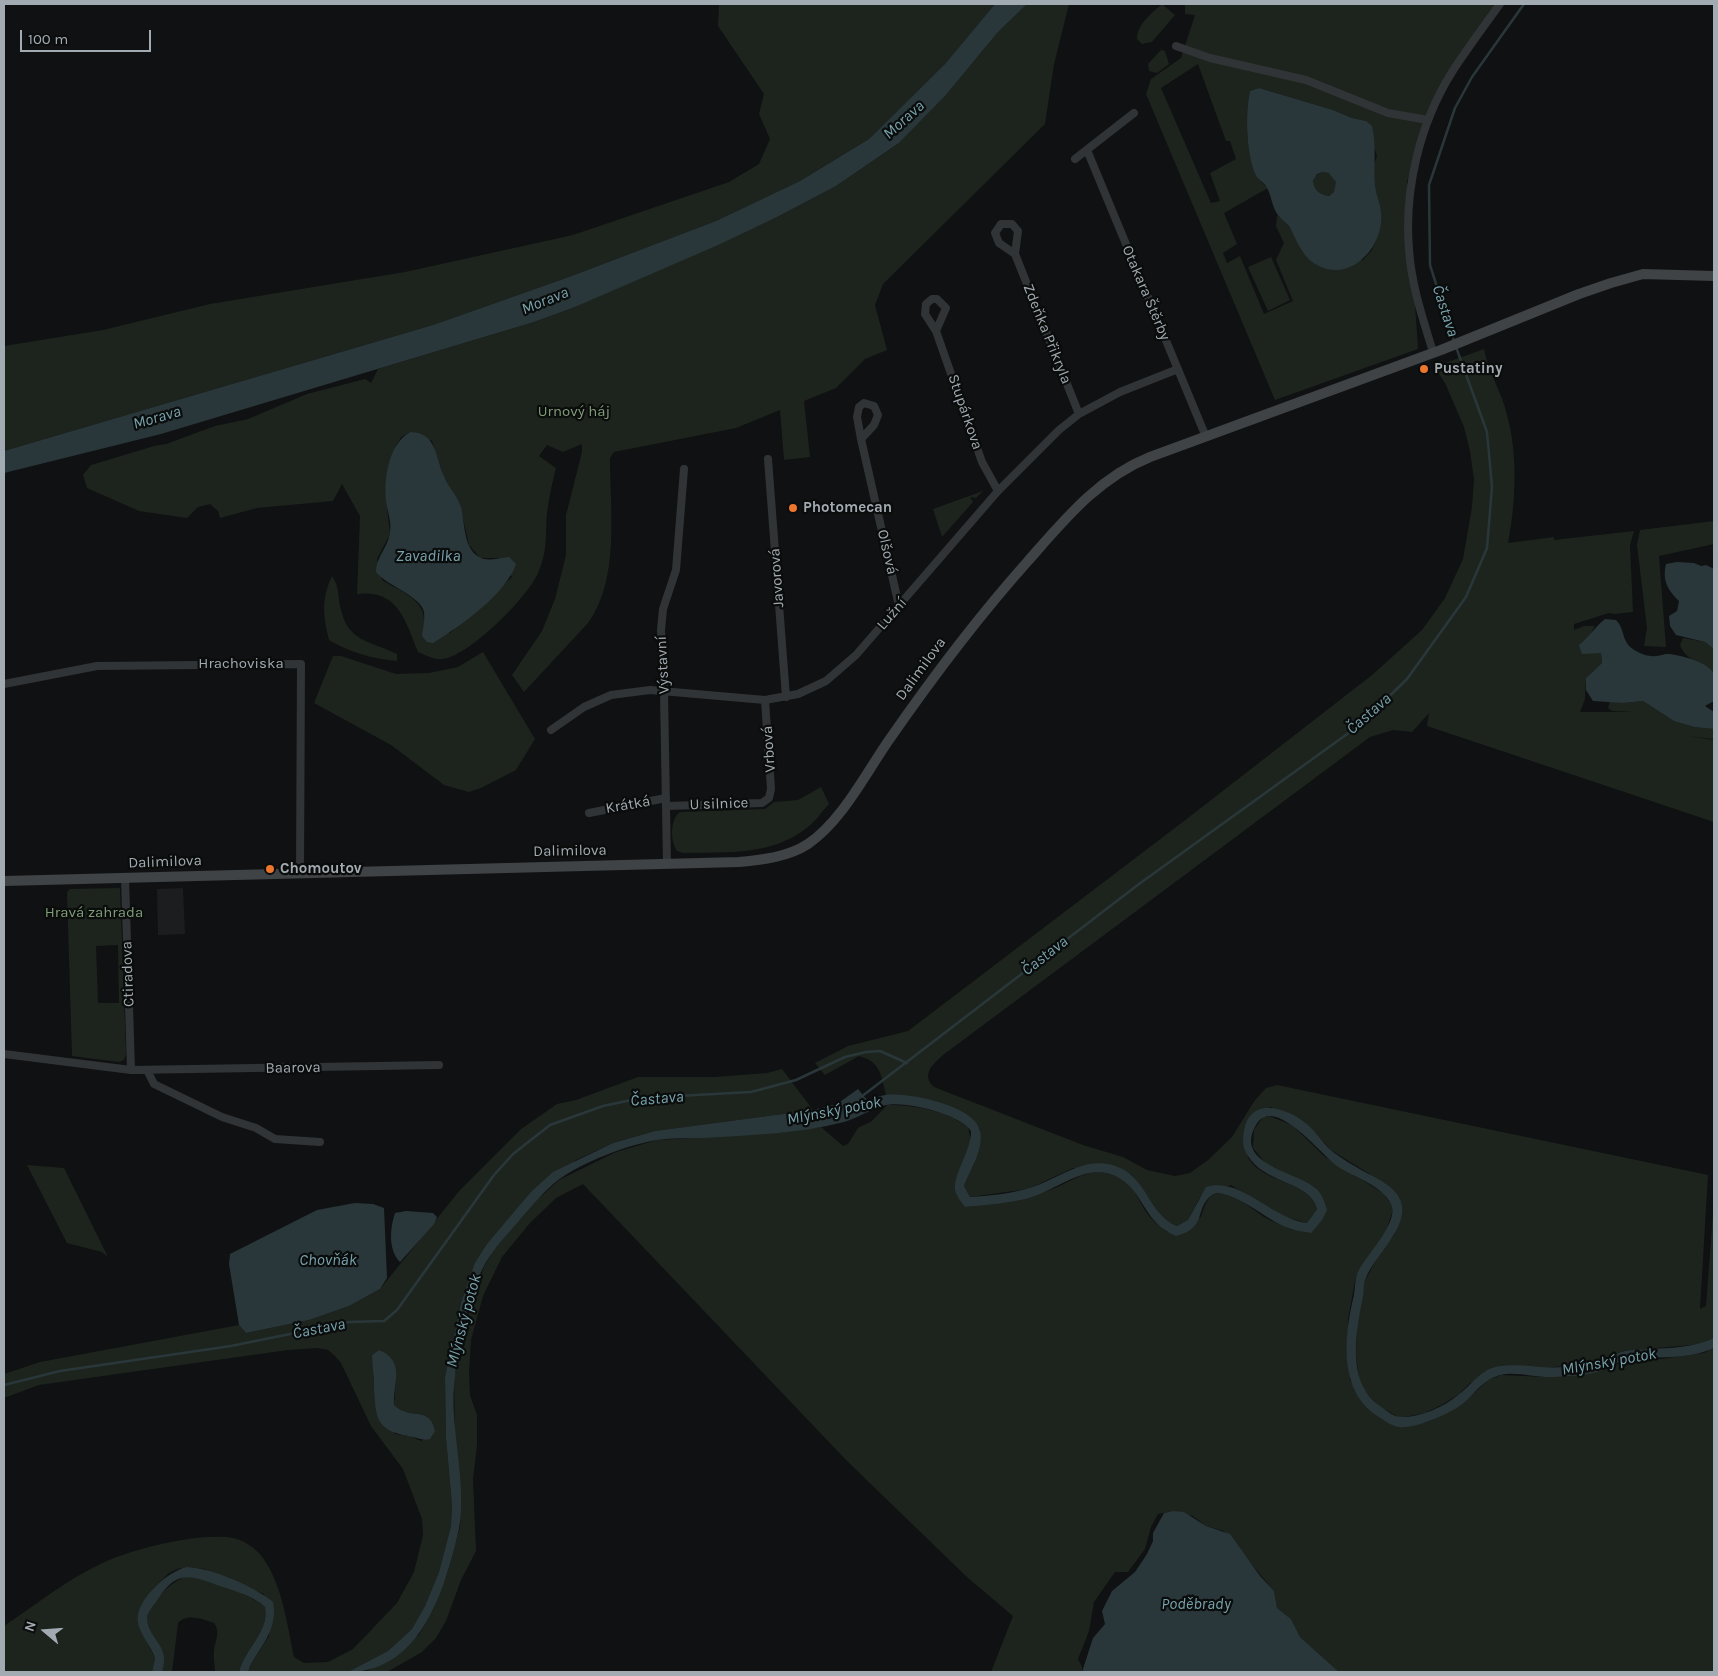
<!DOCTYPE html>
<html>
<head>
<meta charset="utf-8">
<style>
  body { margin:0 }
  #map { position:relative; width:1718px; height:1676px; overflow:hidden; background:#101112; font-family:Karla,sans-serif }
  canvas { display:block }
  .frame { position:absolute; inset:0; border:5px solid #a2abb2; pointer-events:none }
  .north { position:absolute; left:20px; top:1606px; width:50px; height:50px; -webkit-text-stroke:4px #0b0c0c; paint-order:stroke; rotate:288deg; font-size:14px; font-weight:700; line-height:20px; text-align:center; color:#a2abb2 }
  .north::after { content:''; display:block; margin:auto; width:18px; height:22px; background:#a2abb2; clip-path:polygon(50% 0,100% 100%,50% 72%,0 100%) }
  .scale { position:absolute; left:20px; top:30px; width:131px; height:22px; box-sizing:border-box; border:2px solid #a2abb2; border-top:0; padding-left:6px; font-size:15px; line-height:18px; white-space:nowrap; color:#a2abb2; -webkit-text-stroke:4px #0b0c0c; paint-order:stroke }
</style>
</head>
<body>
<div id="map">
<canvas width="1718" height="1676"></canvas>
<div class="frame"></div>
<div class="north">N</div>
<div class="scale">100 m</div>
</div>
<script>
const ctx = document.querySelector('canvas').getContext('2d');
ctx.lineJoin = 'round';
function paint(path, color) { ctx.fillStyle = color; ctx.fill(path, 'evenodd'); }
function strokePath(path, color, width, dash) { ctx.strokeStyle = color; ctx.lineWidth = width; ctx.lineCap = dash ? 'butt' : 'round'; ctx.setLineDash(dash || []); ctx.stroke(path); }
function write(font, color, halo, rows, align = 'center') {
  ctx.font = font + ' Karla,sans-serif'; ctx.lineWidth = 4.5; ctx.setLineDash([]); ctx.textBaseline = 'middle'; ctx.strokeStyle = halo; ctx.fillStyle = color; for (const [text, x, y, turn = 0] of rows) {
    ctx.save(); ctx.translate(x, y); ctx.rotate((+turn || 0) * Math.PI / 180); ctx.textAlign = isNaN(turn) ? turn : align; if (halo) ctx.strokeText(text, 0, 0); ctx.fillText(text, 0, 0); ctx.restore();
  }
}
paint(new Path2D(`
  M183,888L185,934L158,935L157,889Z`), '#1c1d1f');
paint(new Path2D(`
  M719,4H995L945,64L869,139L800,181L716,221L569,277L433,325L4,451V346L103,330L210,304L405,272L573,235L729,182L759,164L770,139L759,114L764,94L718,26Z
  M1027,4H1069L1054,64L1045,124L883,284L875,305L887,350L865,359L836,388L804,401L810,457L784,460L780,410L736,428L614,452L610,458C610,510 620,579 588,623L524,692L512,675L542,631L555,599L566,555V515L582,452V444L563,452L547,445L539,456L556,468C552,483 549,498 547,513C545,536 548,551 538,573C528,597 469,656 443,659C434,660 425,655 418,652C405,620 398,589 357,594L360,516L342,484L333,501L257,508L220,518L218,511L210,504L198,507L187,518L139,511L87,488L83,475L91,465L154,446L166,444L215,426L248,419L307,394L365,379L371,383L378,369L534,322L575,307L777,217L836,186L898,144L945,96L998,32ZM410,432L432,441L444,477L460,505L469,545L480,558H499L512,577L450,633L424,621C424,598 399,591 382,580L377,559L390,534L386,500L396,446L401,437Z
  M1162,4L1175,15L1152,42L1142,44L1137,39C1137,24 1152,13 1162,4Z
  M1185,4H1498L1450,72L1418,141L1407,182L1418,349L1275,400L1146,94L1151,79L1181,58L1195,15L1185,14ZM1198,64L1226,141H1230L1236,159L1210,173L1220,201L1211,203L1161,88ZM1259,88L1333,110L1352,118L1366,121L1377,156L1373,166L1375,192L1381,213L1378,235L1372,250L1363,260L1305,254L1287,223L1277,215L1276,226L1284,243L1276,260L1293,301L1264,314L1240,256L1227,263L1223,253L1237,244L1224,213L1268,188C1264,184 1259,181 1257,176C1246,159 1245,111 1250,91Z
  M1161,50L1165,51L1169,64L1157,73L1149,71L1148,64Z
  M1313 184a12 12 0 1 1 24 0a12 12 0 1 1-24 0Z
  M1271,257L1290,300L1268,311L1248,267Z
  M1484,349C1488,372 1502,392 1507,415C1518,455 1516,502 1508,543L1554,537V540L1634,531L1630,545L1633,612L1614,614L1609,613L1574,624V630L1584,626H1595L1588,638L1601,653L1602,663L1586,678L1585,699L1580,712H1637L1612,711L1608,708L1610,701L1623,703L1643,701L1674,721L1694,727L1714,729V739L1688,736L1714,740V822L1427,726L1429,713L1412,732L1393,730L1370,737L943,1055C932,1065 921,1075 934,1087L1083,1145L1123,1157L1147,1170L1175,1176L1190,1173L1208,1160L1232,1137L1255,1100L1266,1088L1277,1085L1708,1175L1700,1309L1706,1306L1714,1200V1338L1702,1344L1623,1351L1595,1363L1544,1368L1511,1366L1470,1383L1458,1395L1443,1404L1425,1413L1400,1418L1379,1406L1365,1392L1359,1378L1356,1355L1357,1320L1364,1283L1379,1254L1394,1235L1401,1214L1389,1186L1331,1150L1307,1125L1296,1117L1270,1107L1245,1127C1235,1190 1306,1171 1317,1209L1307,1223L1285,1217L1231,1185L1200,1197L1188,1220L1177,1226C1154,1217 1147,1191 1131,1174L1073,1168L1028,1189L970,1197L964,1186L974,1163L980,1129L909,1096L886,1095C881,1075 881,1062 859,1056L825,1075L815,1063L848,1046L908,1031L1184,821L1372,675L1422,630L1445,598L1463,559L1472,507L1474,480L1470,451L1464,427L1445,383L1434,367Z
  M983,491L976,498L970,497L973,502L942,537L933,509Z
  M1714,521V544L1659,556L1666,647L1644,646L1647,628L1637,545L1640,530Z
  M332,576C339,586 338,595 340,606C348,643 367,639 397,654V661C373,659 349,652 329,640C323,616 321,599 332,576Z
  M1683,638L1705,642L1714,649V675C1704,661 1686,662 1680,645Z
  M483,652L535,739L516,770L481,788L469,792L444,785L391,745L314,703L333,656H341L396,674L429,673L458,667Z
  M821,787L829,804C822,811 816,821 808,827C772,856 727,852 683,853L677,851C670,841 670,819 680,812L765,809L774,802L798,800Z
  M120,888L126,1054L124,1060L119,1062L72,1056L67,892L70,889ZM118,945L119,1003H98L96,946Z
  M782,1069L813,1110L655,1131L613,1143L576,1160L487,1244L461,1303L445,1377L446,1438L452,1505L451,1526L439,1572L425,1606L412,1629L388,1651L348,1672H248L250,1666L269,1636L264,1594L204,1569L186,1567L177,1569L169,1573L153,1589L141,1630L155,1658L152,1672H4V1626C37,1604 70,1577 107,1561C136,1548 201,1532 233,1538C243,1540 252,1546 259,1553C282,1580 287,1624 294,1657L304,1663L328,1662L353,1649L397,1603L414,1572L423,1535L422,1519L403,1469L371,1426L341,1363L335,1356L328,1350L317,1348L288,1350L39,1385L4,1398V1374L40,1362L239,1325L246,1333L309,1320L349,1306L380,1289L460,1190L521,1129L557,1104L576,1100L638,1077H715L767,1073ZM379,1350L396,1380L394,1405C411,1421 430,1405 435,1431L421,1441L410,1436L395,1434L374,1386L372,1355Z
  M887,1105C915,1105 945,1110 968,1127L971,1141L959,1173L965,1207C993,1205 1018,1199 1044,1192C1072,1184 1091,1160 1123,1180C1137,1189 1140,1206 1150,1217C1155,1223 1162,1227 1167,1232L1201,1217C1203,1210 1206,1201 1211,1196C1224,1185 1254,1210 1264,1217C1273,1222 1283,1226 1293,1230L1322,1220L1315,1187L1267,1165L1253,1148L1254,1130L1263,1117L1269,1116L1292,1125L1325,1157L1383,1193L1392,1205V1213L1386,1231L1358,1272L1355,1281L1348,1319L1350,1380L1399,1427L1428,1422L1448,1412L1464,1403L1488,1380L1501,1375L1545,1377L1597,1372L1625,1361L1661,1359L1704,1353L1714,1348V1672H1339L1300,1637L1291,1619L1277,1608L1274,1591L1224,1531L1206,1526L1193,1516L1173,1511L1158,1514L1151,1527L1145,1549L1128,1572H1115L1094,1602L1089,1631L1078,1659L1082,1667V1672H991L1013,1616L968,1578L847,1461L583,1184L556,1198L530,1223L502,1257L483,1296L471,1340L469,1373L470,1395L477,1415V1445L473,1479L476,1551L461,1580L446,1621L436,1638L422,1652L387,1672H366L419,1635L433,1610L447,1575L460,1527L461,1505L455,1438L454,1378L470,1306L484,1267L494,1249L538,1199L559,1180L616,1152L657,1140L776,1133L821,1127L843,1146L848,1144L858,1128L872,1121Z
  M27,1165L64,1168L108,1257L102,1252L67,1243Z
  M187,1576C205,1576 251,1595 265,1607C270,1631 244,1650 239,1672H215C215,1665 213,1657 214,1651C215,1639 221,1634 214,1623C202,1619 187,1613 178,1623L172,1672H162C169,1649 150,1640 147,1621C145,1605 173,1580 187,1576Z`), '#1d241d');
paint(new Path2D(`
  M995,4H1027L998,32L945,96L899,143L836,186L777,217L718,245L575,307L534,322L161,434L4,473V451L433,325L569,277L716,221L800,181L869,139L945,64Z
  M1259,88L1333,110L1352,118L1366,121L1372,126C1377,147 1373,165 1375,186C1376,195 1380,203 1381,212C1385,249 1346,288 1311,261C1301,253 1295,237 1289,226C1285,221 1279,218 1276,212C1272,205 1271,195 1267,188C1265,183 1260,181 1257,177C1246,159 1245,111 1250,91ZM1323,172L1329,173L1336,182L1334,192L1329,196C1319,195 1314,190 1313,181L1317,174Z
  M410,432C437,433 435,456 444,476C448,487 457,495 461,507C465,522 463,548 479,557C487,562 499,558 509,557L516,564C506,594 459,627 433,643L427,642L422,636C423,629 425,620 424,612C421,596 387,586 376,572C377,555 388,548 390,532C392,522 387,511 386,501C384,479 388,445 410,432Z
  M1677,562L1694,563L1701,566L1706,565L1714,569V649L1705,642L1676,635L1670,626L1669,616L1677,611L1679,601C1668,590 1662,581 1666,564Z
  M1605,619L1616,620C1626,630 1620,642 1636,651C1640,653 1646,656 1651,656C1655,657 1661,655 1666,654C1678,654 1709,662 1714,674C1717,681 1714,694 1714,701L1705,706L1714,712V729L1694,727L1674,721L1643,701L1623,703L1593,701L1586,690V678L1602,663L1601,653L1582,654L1579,645C1589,637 1595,627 1605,619Z
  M858,1089L867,1100C873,1099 879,1096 885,1095C907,1092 971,1105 979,1128C986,1146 970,1170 964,1186L970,1197C989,1196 1008,1194 1026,1189C1058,1181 1085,1152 1120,1168C1147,1179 1149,1215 1177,1226L1188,1220L1206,1187C1241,1176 1270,1218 1307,1223L1317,1209C1310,1182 1269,1184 1251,1160C1243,1151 1242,1142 1244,1131C1250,1095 1288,1108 1308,1125C1317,1133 1323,1144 1333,1152C1342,1159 1353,1165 1363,1171C1376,1178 1396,1186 1401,1202C1409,1228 1374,1256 1366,1278C1363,1284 1364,1290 1363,1296C1356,1332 1345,1385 1383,1408C1388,1412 1396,1418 1403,1417C1421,1417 1443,1407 1457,1396C1472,1385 1481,1368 1501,1366C1522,1363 1543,1369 1564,1367C1574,1366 1586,1366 1596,1363C1606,1360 1615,1353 1625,1351C1655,1347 1686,1351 1714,1338V1348C1686,1361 1655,1355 1626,1360C1616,1362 1607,1369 1597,1372C1584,1376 1567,1376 1553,1377C1536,1378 1516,1371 1500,1375C1484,1379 1476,1392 1465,1402C1452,1413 1416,1429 1399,1427C1392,1426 1385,1421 1379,1417C1338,1392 1344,1336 1354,1295C1355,1288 1355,1281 1357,1274C1365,1255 1400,1223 1391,1204C1382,1185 1353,1177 1337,1166C1322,1156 1274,1093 1256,1125C1233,1164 1296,1172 1314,1187C1322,1193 1324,1201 1327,1210L1322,1220L1311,1233C1300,1231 1291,1230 1281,1225C1268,1219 1225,1185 1212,1195C1194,1208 1208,1228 1176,1236C1143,1222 1144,1192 1119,1178C1088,1160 1058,1190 1029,1198C1009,1203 987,1205 965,1207C962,1203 958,1198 956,1193C950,1179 972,1150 971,1131C960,1114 906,1101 886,1105C872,1108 858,1118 844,1122C798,1134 749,1135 703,1138C688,1138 672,1138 657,1140C627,1145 583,1162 558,1180C545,1190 534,1204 523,1216C510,1232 495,1246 485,1264C469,1293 459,1343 455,1376C449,1420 463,1465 461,1508C461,1524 457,1538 453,1553C439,1606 413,1672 348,1672L388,1651L412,1629L425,1606L439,1572L451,1526L452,1505L446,1438L445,1377L461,1303L475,1263L487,1244L531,1192L553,1172L613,1143L655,1131L813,1110L837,1104Z
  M355,1203L373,1204L384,1208L387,1278L380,1289L349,1306L309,1320L246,1333L239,1325L229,1264L230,1254L317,1210Z
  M406,1211L433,1213L437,1217L434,1224L400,1262C388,1250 390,1228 395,1213Z
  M379,1350C406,1362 393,1382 394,1405C411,1421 430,1405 435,1431L430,1439C421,1441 417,1437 408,1436C374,1430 376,1415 374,1386C374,1376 372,1365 372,1355Z
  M1173,1511L1184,1512L1206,1526L1230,1534L1260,1576L1274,1591L1277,1608L1291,1619L1300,1637L1339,1672H1082L1093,1638L1105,1624L1102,1611L1112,1591L1135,1572L1147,1554L1153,1541V1533L1164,1513Z
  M186,1567C209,1567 256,1587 273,1602C278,1628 262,1645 250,1666L248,1672H239C244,1650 270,1631 265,1607C253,1596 238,1592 223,1587C194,1577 178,1567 158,1599C154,1605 147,1612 147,1619C149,1641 171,1645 162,1672H152L155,1658C151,1646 141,1636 138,1623C134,1601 167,1572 186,1567Z`), '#2a373a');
strokePath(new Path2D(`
  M1454,341L1430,265L1429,185L1455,108L1472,77L1524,4
  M861,1097L1139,884L1361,724L1407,679L1466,597L1487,548L1492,487L1487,432L1456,347
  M4,1385L60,1371L231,1346L349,1322L384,1321L397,1310L494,1175L513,1154L550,1125L603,1106L641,1098L751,1092L796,1080L845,1057L866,1052L880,1051L907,1063`), '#2a373a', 2.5);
strokePath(new Path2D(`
  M1176,46L1210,58L1306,80L1388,113L1428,120
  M1087,150L1206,437
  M1075,159L1134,113
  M1015,254L1018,231L1012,224H1001L995,233L999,243L1015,254L1079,414
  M936,331L946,308L937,299H932L926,304L925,314L936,331L982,462L998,491
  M1433,352C1423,319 1411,284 1409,249C1404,189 1420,123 1452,72C1467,49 1484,26 1500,4
  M861,439L874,425L878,415L874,406L864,403L859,407L857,417L861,439L899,606
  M768,459L786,697
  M4,684L97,666L301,664L300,872
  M551,730L584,707L611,695L650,690L765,700L798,694L826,681L856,655L998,491L1059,430L1079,414L1120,392L1178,369
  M667,806L762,803L769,798L771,789L765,700
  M589,813L666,798
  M667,864L664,692L661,630L663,609L676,570L684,469
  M125,878L131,1070
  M4,1054L131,1070L439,1065
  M147,1070L154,1084L222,1117L256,1128L275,1139L320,1142`), '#313436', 8);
strokePath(new Path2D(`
  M4,881L739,862C762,860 788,857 808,844C842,821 866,773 889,740C932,678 978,617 1028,561C1065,519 1098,478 1150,457L1441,350L1579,294L1611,283L1643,274L1714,276`), '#3f4346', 10);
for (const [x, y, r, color] of [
  [1424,369,5,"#ed762d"],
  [793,508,5,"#ed762d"],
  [270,869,5,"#ed762d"]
]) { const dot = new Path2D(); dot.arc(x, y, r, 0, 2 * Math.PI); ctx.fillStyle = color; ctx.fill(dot); strokePath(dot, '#0b0c0c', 2); }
write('15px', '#a2abb2', '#0b0c0c', [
  ["Otakara Štěrby",1146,293,67],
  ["Zdeňka Přikryla",1047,334,68],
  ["Stupárkova",965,412,71],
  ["Olšová",887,552,77],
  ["Javorová",777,578,-94],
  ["Lužní",892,614,-49],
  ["Hrachoviska",241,664],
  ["Výstavní",663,665,-93],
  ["Dalimilova",921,669,-54],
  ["Vrbová",769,749,-94],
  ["U silnice",719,804,-2],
  ["Krátká",628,805,-10],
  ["Dalimilova",570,851,-1],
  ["Dalimilova",165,862,-2],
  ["Ctiradova",128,974,-92],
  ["Baarova",293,1068,-1]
]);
write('bold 15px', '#a2abb2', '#0b0c0c', [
  ["Pustatiny",1434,369],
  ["Photomecan",803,508],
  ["Chomoutov",280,869]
], 'left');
write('15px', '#819d79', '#0b0c0c', [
  ["Urnový háj",574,412],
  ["Hravá zahrada",94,913]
]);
write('italic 16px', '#78a3ad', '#0b0c0c', [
  ["Morava",904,120,-42],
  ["Morava",545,301,-22],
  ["Častava",1445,311,72],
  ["Morava",157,418,-16],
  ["Zavadilka",428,556],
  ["Častava",1369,714,-41],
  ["Častava",1045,956,-38],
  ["Častava",657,1099,-5],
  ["Mlýnský potok",834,1111,-11],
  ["Chovňák",328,1260],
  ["Mlýnský potok",464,1321,-75],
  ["Častava",319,1329,-11],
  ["Mlýnský potok",1609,1362,-10],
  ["Poděbrady",1196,1604]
]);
</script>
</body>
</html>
